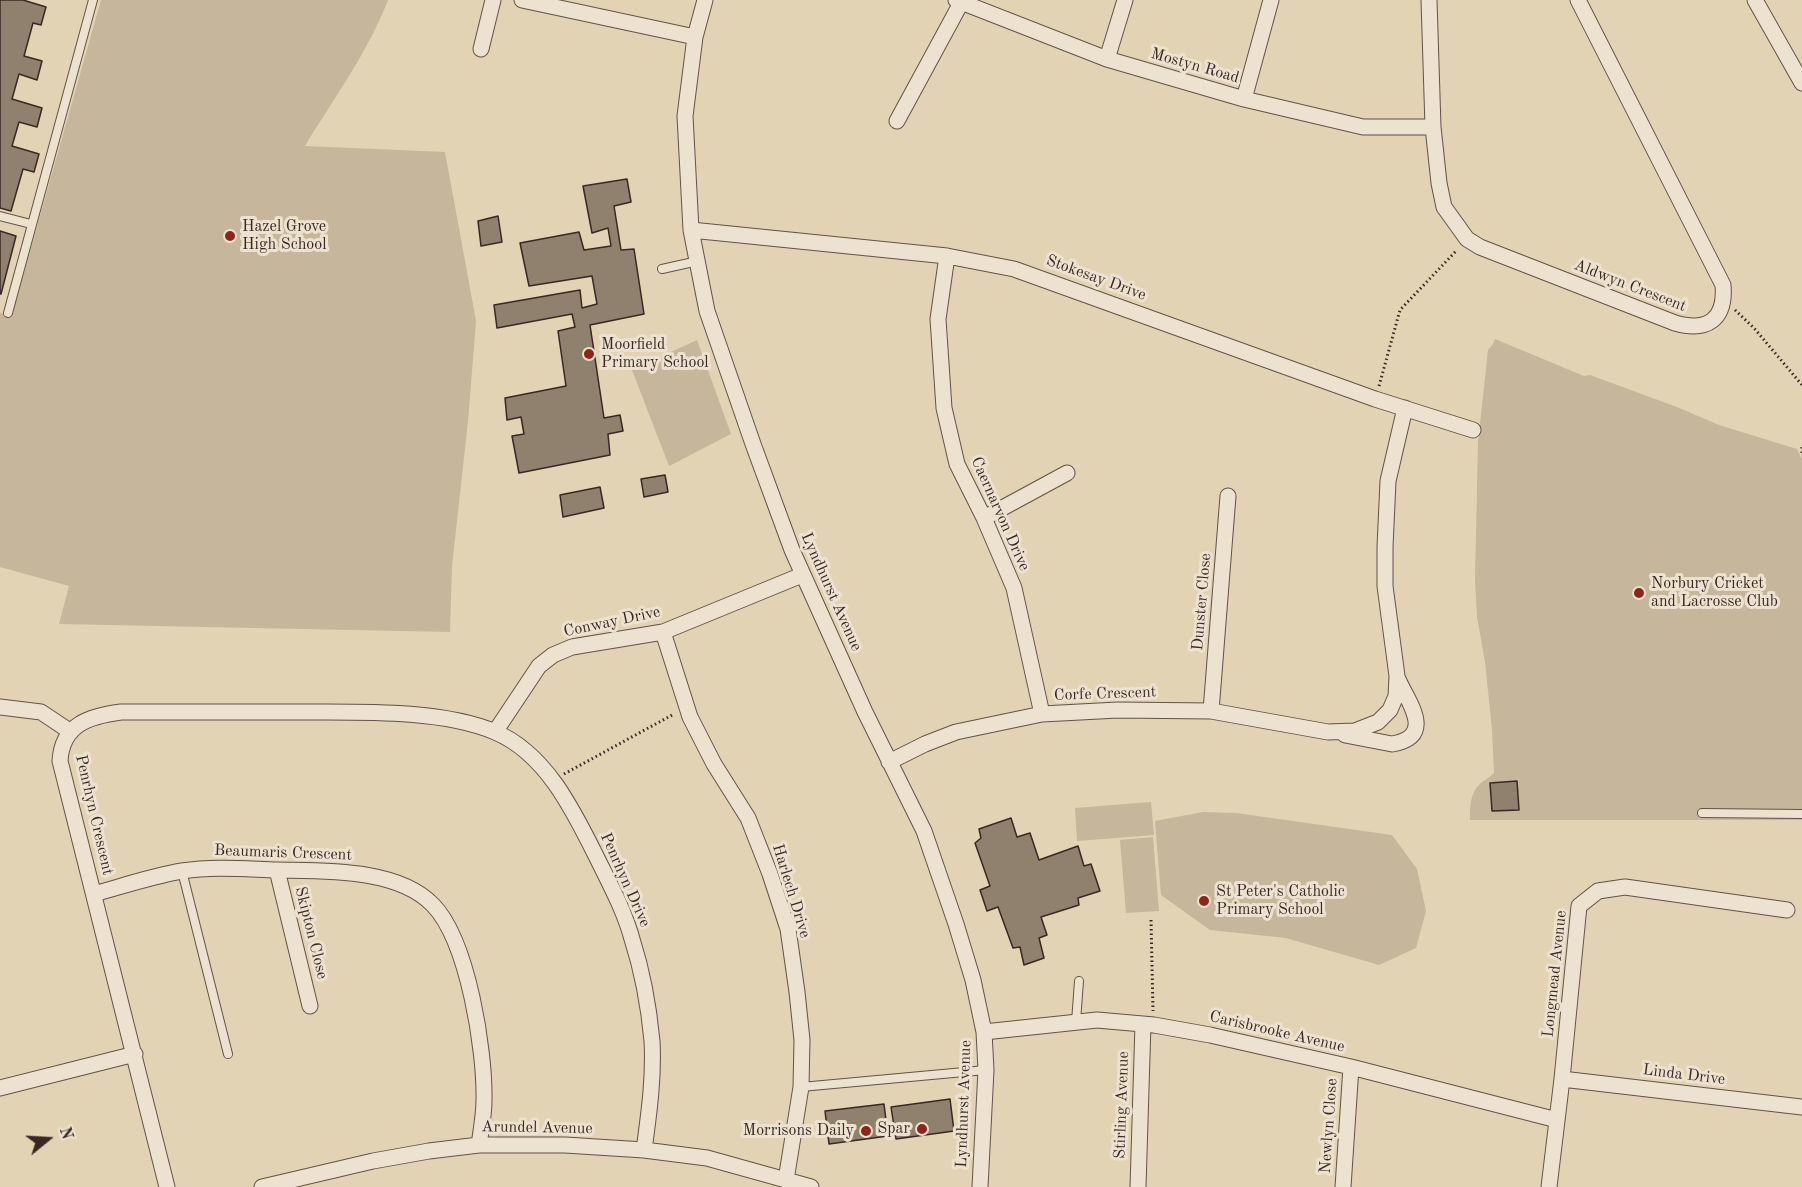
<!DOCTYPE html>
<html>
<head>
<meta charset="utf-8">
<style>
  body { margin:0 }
  #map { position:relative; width:1802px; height:1187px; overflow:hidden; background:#e2d3b5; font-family:"Old Standard TT",serif }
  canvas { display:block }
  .north { position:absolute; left:18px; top:1109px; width:60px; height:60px; -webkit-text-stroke:4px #ece2cf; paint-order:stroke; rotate:72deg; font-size:16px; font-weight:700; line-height:24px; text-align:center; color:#382821 }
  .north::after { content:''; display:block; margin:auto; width:21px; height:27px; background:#382821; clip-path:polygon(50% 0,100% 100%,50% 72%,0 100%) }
</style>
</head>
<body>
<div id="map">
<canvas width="1802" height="1187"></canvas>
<div class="north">N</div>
</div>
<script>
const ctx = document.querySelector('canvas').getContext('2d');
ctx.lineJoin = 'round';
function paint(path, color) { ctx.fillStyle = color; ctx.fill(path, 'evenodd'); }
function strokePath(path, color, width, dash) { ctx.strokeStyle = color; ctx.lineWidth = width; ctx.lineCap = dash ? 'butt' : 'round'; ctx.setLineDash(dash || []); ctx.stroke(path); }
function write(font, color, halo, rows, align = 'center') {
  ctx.font = font + ' "Old Standard TT",serif'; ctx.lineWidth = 6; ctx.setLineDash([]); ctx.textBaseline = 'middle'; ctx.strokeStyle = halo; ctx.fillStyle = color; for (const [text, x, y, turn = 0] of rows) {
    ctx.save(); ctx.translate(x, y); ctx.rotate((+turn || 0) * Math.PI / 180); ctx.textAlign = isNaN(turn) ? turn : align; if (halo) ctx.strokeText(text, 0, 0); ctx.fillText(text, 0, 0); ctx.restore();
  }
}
paint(new Path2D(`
  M101,0H388C368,52 334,98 305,146L445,152L476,321L468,421L452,566L450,632L59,624L69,586L0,567V313L12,315Z
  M1495,339L1584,376L1590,375L1677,407L1719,425L1797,449L1802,459V820H1470C1470,806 1470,792 1482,782C1486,779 1490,777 1494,773L1492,729L1485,662L1477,617L1475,580L1478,442L1488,350L1493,344Z
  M697,340L731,434L669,466L632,370Z
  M1151,802L1154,835L1077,841L1075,808Z
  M1203,812L1236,813L1392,835L1417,869L1426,911L1416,948L1379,965L1286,938L1210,930L1161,895L1155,821Z
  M1153,837L1159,911L1126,913L1120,840Z`), '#c5b69c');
const building = new Path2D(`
  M0,0H23L46,7L41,25L33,23L24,56L42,61L37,80L19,74L12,99L42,108L37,127L19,122L12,146L39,154L34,172L23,169L11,211L0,208Z
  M627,179L631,202L614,206L621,250L634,249L644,314L590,325L604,418L620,415L623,431L608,434L610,455L519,473L512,436L524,434L521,417L507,420L505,398L566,386L558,331L575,327L572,314L497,328L494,305L580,290L582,308L597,304L592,276L529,286L520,243L579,232L584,250L611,246L608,228L592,233L583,186Z
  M498,216L502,242L481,246L478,221Z
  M0,231L16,236L1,294H0Z
  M665,475L668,492L644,497L641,479Z
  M600,487L604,508L563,517L560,495Z
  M1517,781L1519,810L1492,811L1490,783Z
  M1011,818L1017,837L1030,833L1039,860L1078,846L1084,866L1091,864L1100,891L1078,898L1079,905L1041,917L1047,935L1039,938L1044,958L1024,965L1020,947L1013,948L998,907L987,911L980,890L990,886L975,843L981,838L979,829Z
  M950,1099L954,1131L896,1139L891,1107Z
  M884,1104L888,1136L829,1144L825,1111Z`);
paint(building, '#90816e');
strokePath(building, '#382821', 1.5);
const lane = new Path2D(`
  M0,216L31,224
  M662,269L698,261
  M8,313L93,0
  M1702,813L1802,814
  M182,871L228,1054
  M1076,1022L1079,981
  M801,1087L986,1070`);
const street = new Path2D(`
  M522,0L695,37
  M705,0L695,37L685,116L691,230L707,311L753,444L792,550L865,712L924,831L956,924L973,980L984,1032L986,1070L980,1187
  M956,0L1107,59L1244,99L1363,127H1433
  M1429,0L1433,127L1439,183L1444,207L1467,239L1480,247L1675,323C1707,332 1726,320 1723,285L1578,0
  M1755,0L1802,83
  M481,49L493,0
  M1107,59L1125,0
  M1244,99L1271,0
  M897,121L961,3
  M691,230L947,256L1014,269L1375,399L1473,430
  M947,256L938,319L944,408L957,464L984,518L1014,588L1042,714
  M984,518L1067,473
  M663,632L690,717L714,764L748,818L770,874L788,929L797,992L802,1040L801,1087L786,1180
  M0,707L41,712L71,732
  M1211,711L1228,496
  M495,732L539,666L553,655L572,647L663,632L802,575
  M1345,735L1392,744C1437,736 1407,701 1398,679
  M889,762L925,744L956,732L1042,714L1118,710L1211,711L1328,732L1355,731L1378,722L1390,710L1396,696L1397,676L1385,586V547L1388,481L1405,408
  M277,870L310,1006
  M94,894C123,886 152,876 182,871C214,866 245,869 277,870C324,871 398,868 433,905C468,941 485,1050 484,1100C484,1115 481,1130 479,1145
  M984,1032L1097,1020L1154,1025L1210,1035L1351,1067L1557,1120
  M1562,1079L1802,1107
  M0,1088L135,1054
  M167,1187L60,761C62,724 90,716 121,712C183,712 245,712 307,712C364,712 443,710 495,732C548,754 576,816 600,864C612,888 625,913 632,939C642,970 649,1009 652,1041C654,1078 649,1113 644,1150
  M262,1187L373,1161L429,1151L479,1145H565L644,1150L707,1158L811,1187
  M1138,1187L1143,1024
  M1343,1187L1351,1067
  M1549,1187L1562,1079L1579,906L1598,891L1625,887L1787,910`);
strokePath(lane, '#625346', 10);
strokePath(street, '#625346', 17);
strokePath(new Path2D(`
  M1735,310L1754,328L1802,385
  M1379,386L1400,310L1457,250
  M1802,447V453
  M564,774L674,714
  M1151,920L1153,1011`), '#382821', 3, [1.5, 3]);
strokePath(lane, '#ece2cf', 8);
strokePath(street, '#ece2cf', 15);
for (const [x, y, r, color] of [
  [230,236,6,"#8f2418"],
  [589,354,6,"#8f2418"],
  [1639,593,6,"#8f2418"],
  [1204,901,6,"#8f2418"],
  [922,1129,6,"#8f2418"],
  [866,1131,6,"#8f2418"]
]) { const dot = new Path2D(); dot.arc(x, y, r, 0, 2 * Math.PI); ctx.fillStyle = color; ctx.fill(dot); strokePath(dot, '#ece2cf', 2); }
write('16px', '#382821', '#ece2cf', [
  ["Mostyn Road",1195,66,16],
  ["Stokesay Drive",1096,278,20],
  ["Aldwyn Crescent",1630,286,21],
  ["Caernarvon Drive",1000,514,66],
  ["Lyndhurst Avenue",831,592,66],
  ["Dunster Close",1202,602,-85],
  ["Conway Drive",612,622,-12],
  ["Corfe Crescent",1105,694,-2],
  ["Penrhyn Crescent",94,815,77],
  ["Beaumaris Crescent",283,853,2],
  ["Penrhyn Drive",625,880,66],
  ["Harlech Drive",791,891,73],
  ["Skipton Close",311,933,76],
  ["Longmead Avenue",1555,974,-84],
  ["Carisbrooke Avenue",1277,1032,13],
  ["Linda Drive",1684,1075,7],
  ["Lyndhurst Avenue",964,1104,-88],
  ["Stirling Avenue",1122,1105,-88],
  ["Newlyn Close",1329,1126,-86],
  ["Arundel Avenue",537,1128,1]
]);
write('16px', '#382821', '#ece2cf', [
  ["Hazel Grove",242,227],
  ["High School",242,245],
  ["Moorfield",601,345],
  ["Primary School",601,363],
  ["Norbury Cricket",1651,584],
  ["and Lacrosse Club",1651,602],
  ["St Peter's Catholic",1216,892],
  ["Primary School",1216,910],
  ["Spar",910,1129,"right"],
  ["Morrisons Daily",854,1131,"right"]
], 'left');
</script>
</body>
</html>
